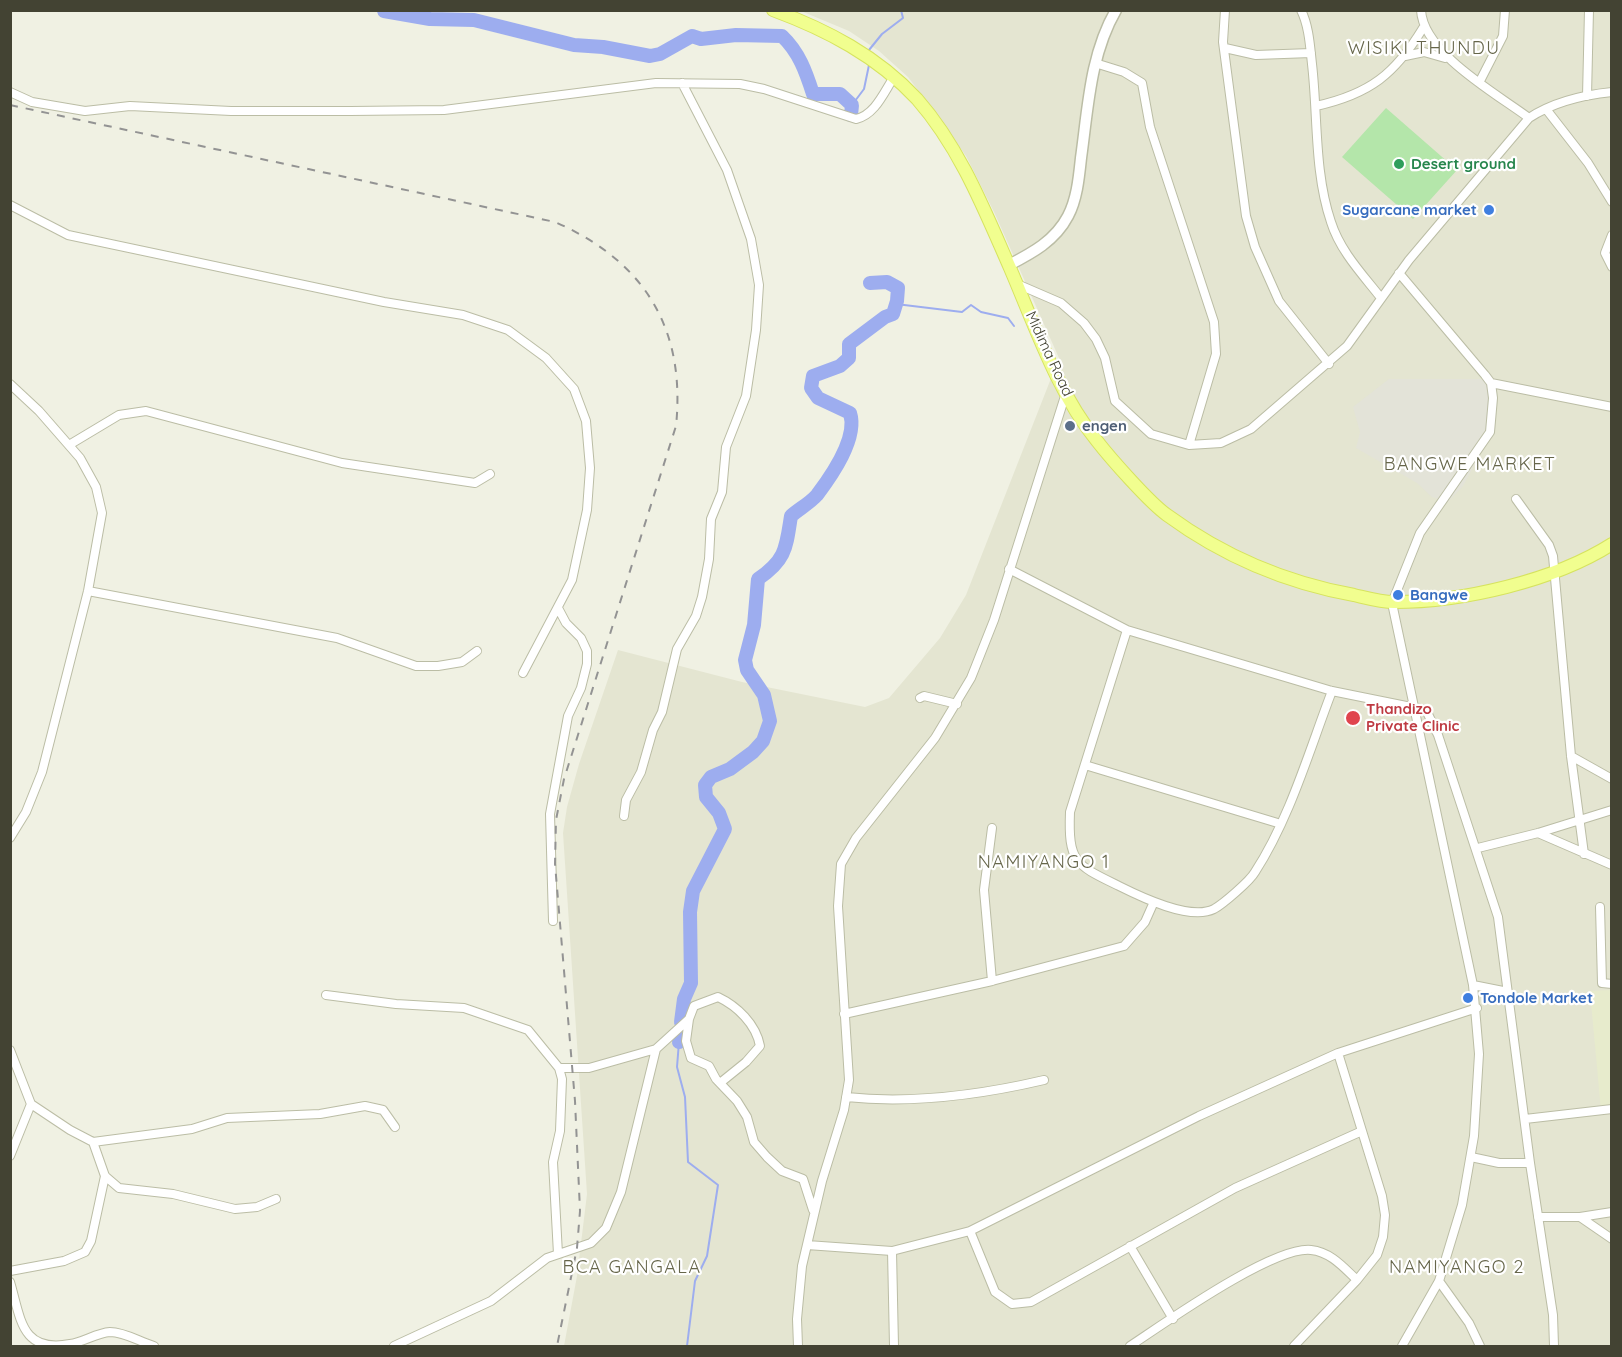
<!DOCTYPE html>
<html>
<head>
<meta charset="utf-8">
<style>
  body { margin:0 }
  #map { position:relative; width:1622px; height:1357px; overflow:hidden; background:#f0f1e3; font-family:Quicksand,sans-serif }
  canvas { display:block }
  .frame { position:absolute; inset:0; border:12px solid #434333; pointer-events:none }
</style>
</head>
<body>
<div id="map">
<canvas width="1622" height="1357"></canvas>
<div class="frame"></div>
</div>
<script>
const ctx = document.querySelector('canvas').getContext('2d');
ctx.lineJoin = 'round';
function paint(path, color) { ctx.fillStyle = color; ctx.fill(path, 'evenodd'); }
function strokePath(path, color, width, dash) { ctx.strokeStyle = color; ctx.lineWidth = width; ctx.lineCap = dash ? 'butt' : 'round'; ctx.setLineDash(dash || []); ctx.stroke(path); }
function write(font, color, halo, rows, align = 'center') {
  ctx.font = font + ' Quicksand,sans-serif'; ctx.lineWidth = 4.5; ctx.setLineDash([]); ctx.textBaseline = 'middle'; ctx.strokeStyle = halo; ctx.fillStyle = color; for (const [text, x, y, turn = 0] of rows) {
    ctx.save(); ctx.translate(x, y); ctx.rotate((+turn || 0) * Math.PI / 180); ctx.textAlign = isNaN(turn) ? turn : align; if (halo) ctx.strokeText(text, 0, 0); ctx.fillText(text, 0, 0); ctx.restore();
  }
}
paint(new Path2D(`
  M801,11H1611V1346H564L577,1276L587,1194L563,833L567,807L579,764L618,650L742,682L865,707L889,698L940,638L966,595L1059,358L995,214L966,156L932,109L908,77L879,51L849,31Z`), '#e4e5d1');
paint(new Path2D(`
  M1389,379H1486L1495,405L1492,432L1463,486L1448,502L1432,497L1417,483L1356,448L1360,432L1353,407Z`), '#e3e3d8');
paint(new Path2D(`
  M1611,990V1109L1601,1111L1590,991Z`), '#e7ebcc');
paint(new Path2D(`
  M1386,108L1457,170L1413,219L1342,157Z`), '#b4e6aa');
strokePath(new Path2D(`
  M869,50L882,34L903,18L901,10
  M852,105L864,89L869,65
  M896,304L962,312L971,305L981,312L1008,318L1014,326
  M679,1042L677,1067L685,1097L688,1162L718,1185L707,1256L695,1281L687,1346`), '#9dadef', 2);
strokePath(new Path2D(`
  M384,11L430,19L474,20L574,45L603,47L650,56L660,54L692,36L701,39L736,35L782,36C799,52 806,72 813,94H840L852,105L851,115
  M681,1022L684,999L691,983L690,912L693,891L725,829L719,813L706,797L705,785L711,777L730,769L753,752L763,741L770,721L764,695L747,670L745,660L754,625L758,579C786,560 786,548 791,516C799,509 810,503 817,495C832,475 858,438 850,413L818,398L811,388L813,376L840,366L849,358V344L885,317L893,314L897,301L898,288L887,282L870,283
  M679,1042L681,1029`), '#9dadef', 14);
const minor = new Path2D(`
  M1225,10L1223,42L1246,216L1255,247L1279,301L1329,364
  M1301,10C1309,26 1310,46 1312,64C1318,116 1314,172 1331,222C1340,251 1363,275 1381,298
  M1421,10C1423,53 1497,94 1529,118
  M1225,48L1256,55L1311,53
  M1405,56L1424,52L1445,58
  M1095,63L1124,72L1142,83L1150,127L1214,322L1216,354L1189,445
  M1480,81L1503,36L1505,10
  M10,92L32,102L85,111L130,106L231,111H350L444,110L656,83L740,84L764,89L856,119C875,115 884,92 894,77
  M1587,96L1589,10
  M1316,106C1370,94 1395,74 1423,28
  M1546,109L1588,163L1612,202
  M10,205L68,235L384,302L463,315L508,330L546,358L574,389L586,421L590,468L587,510L572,580L523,673
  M1612,235L1605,253L1612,267
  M1399,273L1485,375L1491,383L1493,398L1490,432L1420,533L1392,603L1473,985L1479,1054L1474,1136L1462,1205L1439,1281L1402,1346
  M1017,284L1061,303L1084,323L1096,339L1105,358L1115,401L1151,434L1189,445L1221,443L1251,429L1347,346L1409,260L1529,118C1553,102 1583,95 1612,92
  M1491,383L1612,407
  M10,384L39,411L80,458L96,487L102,513L88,591L42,772L26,812L10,838
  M69,445L119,415L146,411L342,463L475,483L490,474
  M1516,499L1549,545L1553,556L1571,756L1584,854
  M1009,569L1127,630L1070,812C1068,863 1076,865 1119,886C1141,897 1190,921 1214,909C1223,904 1250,881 1255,872C1290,818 1309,751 1332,691
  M88,591L337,638L416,666H438L462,662L477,651
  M1127,630L1332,691L1426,710L1438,735L1498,917L1530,1163L1553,1315L1554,1346
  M920,698L924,696L957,704
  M1571,756L1612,779
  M1085,765L1281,824
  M624,816L626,800L641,772L653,730L662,712L677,649L696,616L702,597L709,559L711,519L722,492L726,447L746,396L756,330L759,285L751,239L727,170L682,83
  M992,828L984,890L992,981
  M1538,833L1612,865
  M1478,848L1538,833L1612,810
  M1600,907L1602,983L1612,984
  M553,921L550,814L568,716L581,688L587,664V651L581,638L566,623L558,608
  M1473,985L1508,992
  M326,995L396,1004L464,1008L528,1030L559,1068L562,1079L560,1131L553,1162L558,1254
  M844,1014L992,981L1124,946L1145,922L1153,904
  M10,1050L31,1104L10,1156
  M559,1068H589L656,1049
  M720,1083L746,1062L760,1046C756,1024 737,1006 718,997L694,1006L689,1019L686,1041L691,1058L709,1066L716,1079L737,1101L747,1117L754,1142L767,1157L782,1171L803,1179L813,1210
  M846,1097C912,1104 980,1095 1044,1080
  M31,1104L70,1130L93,1142L192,1129L227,1118L320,1114L365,1106L383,1110L395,1127
  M1525,1119L1612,1109
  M93,1142L105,1176L119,1188L173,1194L235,1209L257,1207L276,1199
  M1471,1157L1499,1163H1530
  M1538,1217H1580L1612,1239
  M1580,1217L1612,1212
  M970,1231L995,1292L1012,1304L1031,1302L1235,1188L1362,1131
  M807,1245L892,1251L970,1231L1199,1116L1338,1053L1477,1008
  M1130,1246L1173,1319
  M892,1251L894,1346
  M10,1271L64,1261L85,1252L91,1241L105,1176
  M1439,1281L1469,1323L1480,1346
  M10,1282C21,1319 21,1353 70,1344C84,1342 96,1333 110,1332C125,1332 140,1342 154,1346
  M394,1346L491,1301L547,1258L591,1243L606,1228L621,1192L656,1049L689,1019
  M798,1346L797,1319L802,1266L822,1181L844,1110L849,1080L838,906L841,864L856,838L935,738L971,678L994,620L1066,393
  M1130,1346C1165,1323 1273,1246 1311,1250C1331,1252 1344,1268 1357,1280L1377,1255L1383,1237L1385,1215L1382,1196L1338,1053
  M1294,1346L1357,1280`);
const tertiary = new Path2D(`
  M1009,265C1032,253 1055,241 1068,216C1077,199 1079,177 1081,158C1088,108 1090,55 1116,10`);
const primary = new Path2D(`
  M773,10C827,30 877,56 917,99C960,148 984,209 1010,268C1035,326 1057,392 1097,441C1111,459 1150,503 1167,515C1223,556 1287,583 1354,595C1367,598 1381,602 1394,602C1462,602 1554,581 1612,544`);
strokePath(minor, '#bbbda5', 10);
strokePath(tertiary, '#bbbda5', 13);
strokePath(primary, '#d6e35f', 14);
strokePath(minor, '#fff', 8);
strokePath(tertiary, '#fff', 10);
strokePath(primary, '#f1fe8f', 12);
strokePath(new Path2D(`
  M10,105L555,222C644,261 686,328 676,426L564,779L556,820L555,864L575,1101L580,1211L577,1248L557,1346`), '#939393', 2, [8, 8]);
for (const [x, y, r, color] of [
  [1399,164,6,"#2e9e5b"],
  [1489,210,6,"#3f7fe0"],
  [1070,426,6,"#5c6f8a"],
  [1398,595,6,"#3f7fe0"],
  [1353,718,8,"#e0444e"],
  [1468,998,6,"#3f7fe0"]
]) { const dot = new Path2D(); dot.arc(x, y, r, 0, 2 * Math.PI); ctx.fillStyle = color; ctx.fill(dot); strokePath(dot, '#fff', 2); }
write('bold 15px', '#27864d', '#fff', [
  ["Desert ground",1411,164]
], 'left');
write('bold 15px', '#366cbe', '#fff', [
  ["Sugarcane market",1477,210,"right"],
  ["Bangwe",1410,595],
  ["Tondole Market",1480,998]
], 'left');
write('15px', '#434333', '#fff', [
  ["Midima Road",1049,354,65]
]);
write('bold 15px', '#4e5e75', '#fff', [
  ["engen",1082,426]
], 'left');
write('bold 15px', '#be3a42', '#fff', [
  ["Thandizo",1366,709],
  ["Private Clinic",1366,726]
], 'left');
ctx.letterSpacing = '1.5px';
write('18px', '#66664a', '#fff', [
  ["WISIKI THUNDU",1424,49],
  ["BANGWE MARKET",1470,465],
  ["NAMIYANGO 1",1044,863],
  ["BCA GANGALA",632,1268],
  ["NAMIYANGO 2",1457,1268]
]);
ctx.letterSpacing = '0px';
</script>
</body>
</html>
